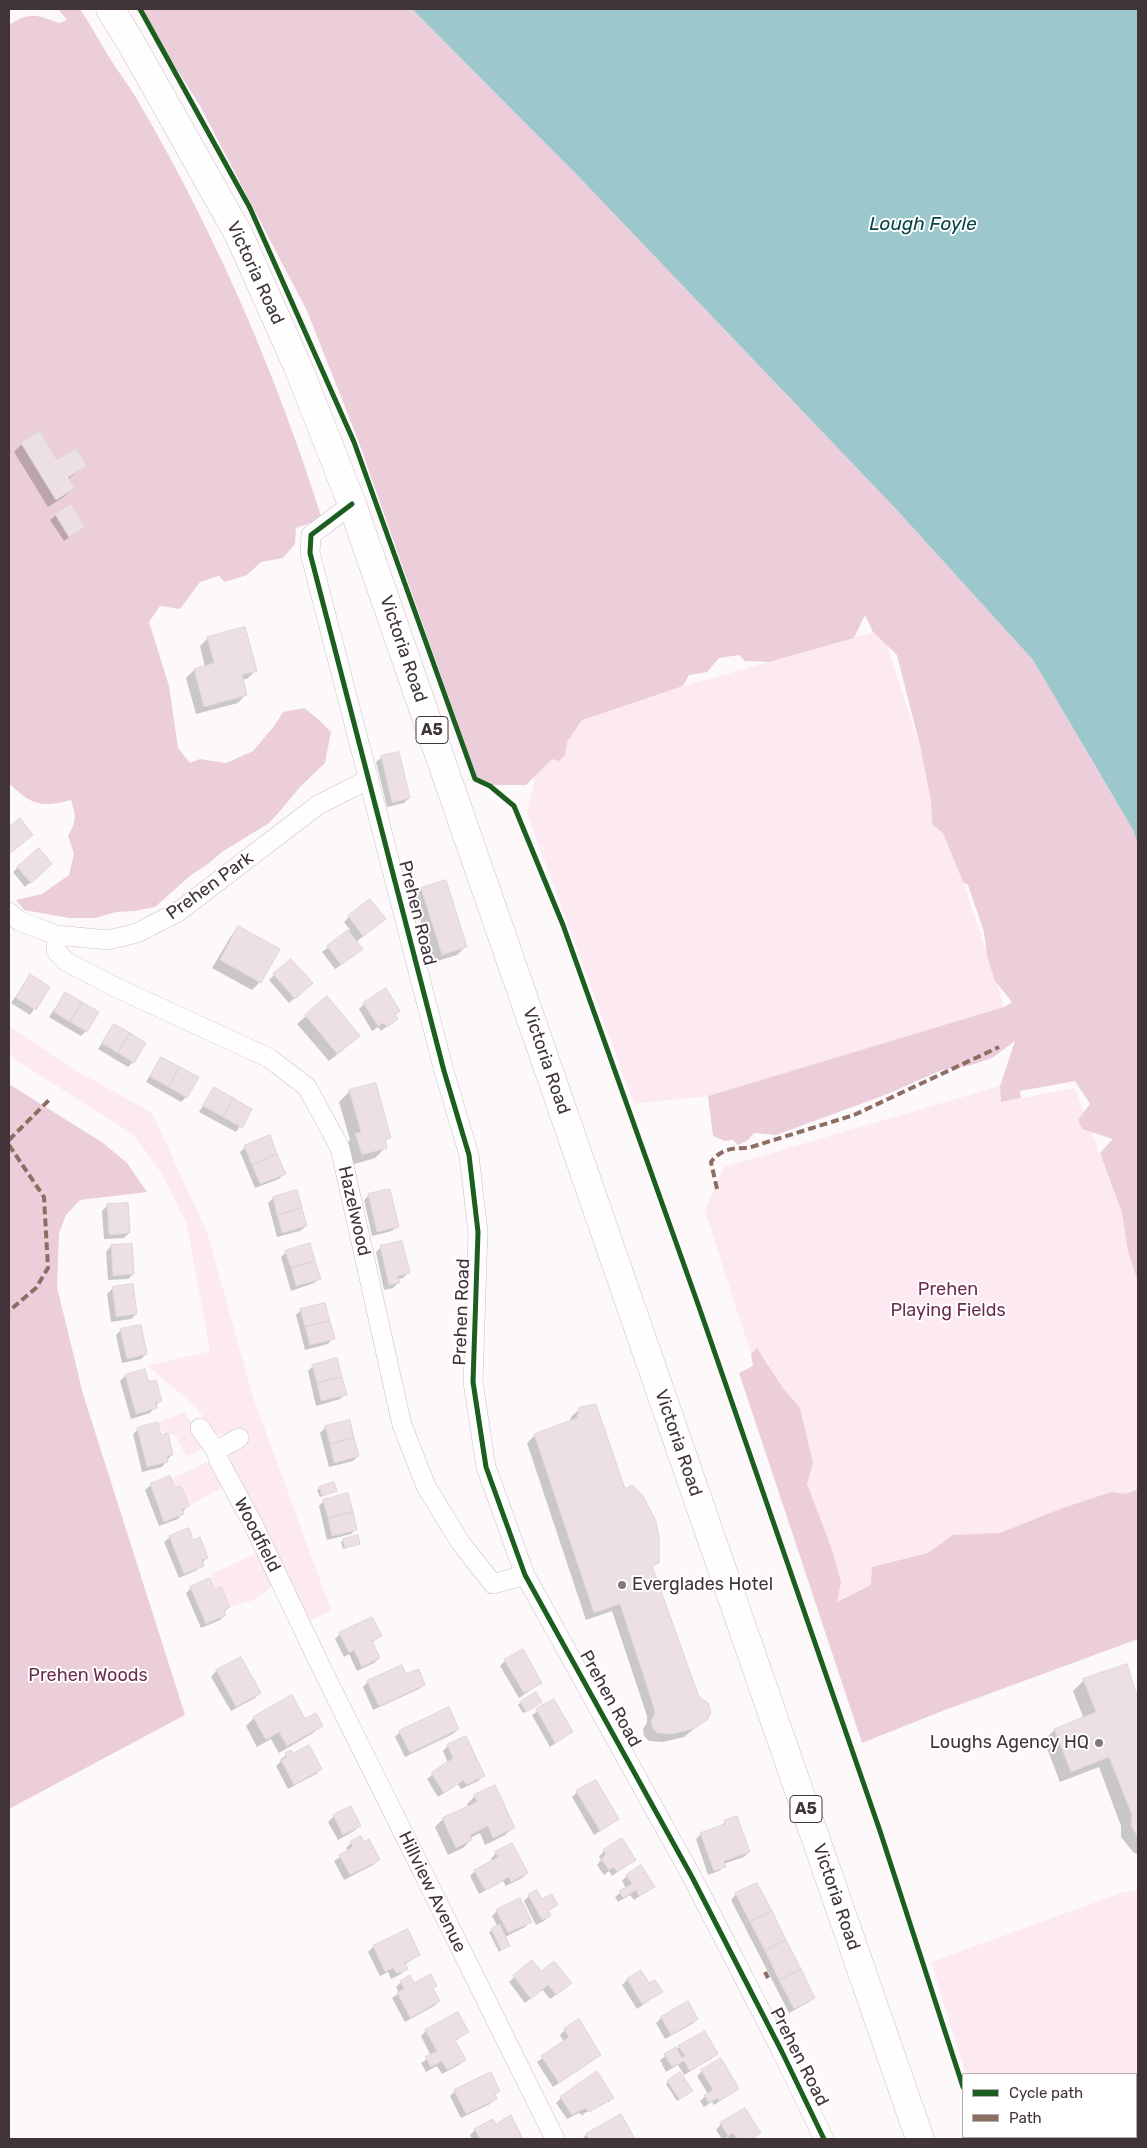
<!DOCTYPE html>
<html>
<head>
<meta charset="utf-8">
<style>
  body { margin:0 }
  #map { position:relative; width:1147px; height:2148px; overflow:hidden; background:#fdf9fb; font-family:Rubik,sans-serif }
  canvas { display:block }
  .frame { position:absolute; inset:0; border:10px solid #413439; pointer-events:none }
  .legend { position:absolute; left:962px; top:2073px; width:175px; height:65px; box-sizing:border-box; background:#fff; border:1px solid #b3aeb0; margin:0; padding:6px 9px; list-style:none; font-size:15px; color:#413439 }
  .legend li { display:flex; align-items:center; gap:10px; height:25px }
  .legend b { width:25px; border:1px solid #b3aeb0 }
</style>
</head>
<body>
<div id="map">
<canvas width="1147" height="2148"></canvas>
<div class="frame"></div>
<ul class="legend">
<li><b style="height:6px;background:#1b5e20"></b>Cycle path</li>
<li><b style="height:6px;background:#8d6e63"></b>Path</li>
</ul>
</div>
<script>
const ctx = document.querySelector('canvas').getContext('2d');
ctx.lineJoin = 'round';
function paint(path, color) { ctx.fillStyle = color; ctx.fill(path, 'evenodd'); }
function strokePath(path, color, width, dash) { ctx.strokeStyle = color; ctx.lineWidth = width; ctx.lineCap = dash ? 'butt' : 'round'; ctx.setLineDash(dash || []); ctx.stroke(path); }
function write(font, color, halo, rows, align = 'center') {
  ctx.font = font + ' Rubik,sans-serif'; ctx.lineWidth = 4; ctx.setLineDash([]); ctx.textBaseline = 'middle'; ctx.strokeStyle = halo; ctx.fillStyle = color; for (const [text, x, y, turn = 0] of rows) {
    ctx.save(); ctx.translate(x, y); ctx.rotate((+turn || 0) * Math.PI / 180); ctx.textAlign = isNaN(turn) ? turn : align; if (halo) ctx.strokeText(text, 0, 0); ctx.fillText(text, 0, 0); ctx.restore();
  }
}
paint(new Path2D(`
  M882,630L1004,1007L708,1096L634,1104L527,813L547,725Z
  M9,1026L80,1073L152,1113L207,1232L253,1397L331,1610L308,1622L228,1459L241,1431L221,1435L213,1433L198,1409L148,1366L210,1351L187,1225L162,1174L134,1135L16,1060L9,1052Z
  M1000,1086L1001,1102L1075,1088L1138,1256V1501L837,1603L767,1359L751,1354L705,1211L724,1167Z
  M185,1412L205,1448L186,1456L176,1436L168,1433L164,1434L158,1422Z
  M211,1460L225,1486L189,1506L181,1486L175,1488L171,1479Z
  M258,1553L274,1585L254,1600L230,1607L221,1587L215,1590L211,1574Z
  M1138,1889V2139H986L985,2137H1136V2074H966L931,1962L1121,1893Z`), '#fde9f1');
paint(new Path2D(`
  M58,9H80C91,25 100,43 111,60C121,76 133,91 142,108C217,237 277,376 322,519L296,528L295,544L283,558L261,562L247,575L225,582L219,576L200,582L180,609L160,606L149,622L169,686L178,748L190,763L200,759L226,763L253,751L275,725L283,712L304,708L317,718L331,732L325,763L300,787L281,810L269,823L222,852L208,864L191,875L155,907L135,911L116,912L95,918H69L24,910L16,900L42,894L69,875L74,854L68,836C77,820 76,817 71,800C40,808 31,805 9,783V25C30,11 37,15 59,23L67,20Z
  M138,9H412L578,176L895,508L1033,660L1133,830L1138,845V1282L1128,1251L1122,1213L1100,1153L1113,1139L1082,1129L1078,1120L1090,1104L1075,1081L1020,1091L1021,1098L1001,1102L1000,1086L1015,1041L992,1058L968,1066L942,1070L885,1095L776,1135L754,1133L748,1140L738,1145L733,1140L725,1141L713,1136L708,1096L1004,1007L1012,1002L995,981L987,956L984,932L968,885L963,882L943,833L932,824L931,801L921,750L897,655L873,632L865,615L854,638L769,662L745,661L739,655L719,658L707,672L689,675L683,686L582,720L567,742L565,755L559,761L552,759L526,785H493L477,778L358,440L307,311L199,104Z
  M9,1084L103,1143L127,1163L147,1192L80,1200L66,1215L59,1233L57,1287L83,1394L185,1715L9,1809Z
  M757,1348L782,1387L800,1408L813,1463L807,1484L830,1544L841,1582L837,1602L871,1585L872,1567L928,1553L953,1535L1000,1533L1060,1509L1111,1492L1126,1494L1138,1489V1639L945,1710L862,1743L739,1373L753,1366L751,1354Z`), '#ebceda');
paint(new Path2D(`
  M412,9H1138V845L1133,830L1033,660L895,508L578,176Z`), '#9cc7cc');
paint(new Path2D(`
  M22,444L57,461L86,465L68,479L73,488L65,496L48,507L14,452Z
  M56,515L84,527L64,541L50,520Z
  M208,638L256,670L248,678L242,680L246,694L238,703L196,714L186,678L194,670L205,667L200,646Z
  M382,757L409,798L404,803L387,807L376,762Z
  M18,867L46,869L25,887L13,872Z
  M421,889L465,947L457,955L434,962L413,897Z
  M349,917L379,924L356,942V954L335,969L322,952L350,930L344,922Z
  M238,928L260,982L252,990L212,968L231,936Z
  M274,975L306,988L289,1003L269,980Z
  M30,976L49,987L30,1015L11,1003Z
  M65,994L86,1031L81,1036L49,1017Z
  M326,998L350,1044L329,1061L297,1024Z
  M364,1004L399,1011L394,1015L396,1019L381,1031L378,1027L372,1031L359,1009Z
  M114,1025L133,1062L128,1067L98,1049Z
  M161,1058L186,1097L181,1102L146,1082Z
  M214,1089L251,1110L236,1132L199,1112Z
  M350,1091L390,1137L384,1142L386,1147L375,1158L351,1165L345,1145L350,1140L339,1102Z
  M245,1147L284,1173L279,1179L255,1188L240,1152Z
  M369,1195L397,1226L392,1231L372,1236L364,1200Z
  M273,1198L306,1226L300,1231L277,1237L268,1203Z
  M107,1206L129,1233L124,1238L104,1239L102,1211Z
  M111,1246L133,1274L128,1279L108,1280L106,1252Z
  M381,1247L408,1273L403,1278L398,1279V1283L393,1288L384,1290L376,1252Z
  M286,1252L320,1278L314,1283L291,1291L281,1257Z
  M112,1289L136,1314L131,1319L111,1322L107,1294Z
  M301,1310L333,1338L328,1344L305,1350L296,1315Z
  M121,1330L146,1354L141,1359L122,1363L116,1335Z
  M313,1366L345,1394L340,1399L316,1406L308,1371Z
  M125,1376L148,1383L160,1401L150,1413L131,1419L120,1381Z
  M580,1409L624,1491L658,1562L651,1568L706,1719L684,1737L663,1742L649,1741L644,1736L643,1729L647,1723V1716L612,1611L586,1620L527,1443L535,1435L570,1422L571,1417Z
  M325,1428L358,1456L353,1461L329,1467L320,1433Z
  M138,1429L160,1437L172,1454L162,1467L142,1472L133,1434Z
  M151,1485L174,1490L187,1506L178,1519L159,1526L145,1490Z
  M320,1488L335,1491L320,1497L317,1490Z
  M324,1501L356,1529L351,1534L327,1540L319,1506Z
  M170,1537L193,1542L207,1557L197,1570L179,1578L164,1542Z
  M344,1540L359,1544L343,1549L341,1542Z
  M191,1588L214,1592L229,1607L224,1612L225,1615L220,1620L201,1628L186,1593Z
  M340,1634L380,1636L372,1643L379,1658L374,1663L357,1671L349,1654L344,1657L335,1639Z
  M240,1658L260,1693L255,1698L231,1711L211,1677L216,1671Z
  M505,1661L541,1683L519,1698L500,1666Z
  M1126,1666L1138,1702V1854L1134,1853L1121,1837V1826L1099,1767L1060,1782L1044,1741L1054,1730L1084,1719L1073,1691L1084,1680Z
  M406,1676L424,1684L419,1689L373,1710L363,1687L368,1682Z
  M554,1700L572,1732L550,1747L532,1715Z
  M541,1702L523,1713L518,1705L520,1703Z
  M254,1718L305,1721L321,1725L313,1733L279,1753L271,1739L257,1747L246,1726Z
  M458,1729L453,1734L405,1757L395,1737L400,1732Z
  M448,1746L483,1776L478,1781L461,1789L458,1784L438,1797L427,1779L448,1763L443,1751Z
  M291,1751L293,1755L321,1769L316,1774L288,1789L276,1766L281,1761L280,1760Z
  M577,1792L618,1819L594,1835L572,1797Z
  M475,1796L513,1827L505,1835L485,1845L480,1833L470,1838L471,1840L463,1848L448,1855L435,1827L443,1819L468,1807L467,1804Z
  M350,1808L359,1826L354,1831L338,1840L328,1822L334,1816Z
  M725,1822L749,1852L744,1857L723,1864L724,1866L719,1871L708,1875L696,1839L701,1834L719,1828Z
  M351,1843H364L378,1859L373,1865L344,1880L334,1861L348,1852L346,1848Z
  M604,1851L635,1859L612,1876L609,1871L604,1875L597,1865L601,1860L599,1857Z
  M496,1853L527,1873L522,1878L506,1886L503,1881L479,1894L470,1876L475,1871L493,1862L491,1859Z
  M627,1876L653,1887L634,1900L630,1895L618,1902L615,1897L626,1888L622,1881Z
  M736,1894L814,1997L809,2002L789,2013L731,1900Z
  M529,1896L557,1905L547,1912L549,1916L544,1921L536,1925L524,1901Z
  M497,1911L530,1922L525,1927L505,1937L509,1945L499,1952L489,1932L498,1927L492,1916Z
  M373,1947L419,1955L404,1965L406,1969L401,1974L391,1979L388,1972L380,1976L368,1952Z
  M532,1962L541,1973L565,1988L550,1999L542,1989L525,2003L509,1982Z
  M627,1980L648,1985L661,1992L637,2009L622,1985Z
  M401,1982L436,1985L432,1989L439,2001L434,2006L405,2022L392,1998L399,1993L396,1987Z
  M688,2003L697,2019L692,2024L665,2039L656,2023L661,2018Z
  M565,2030L600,2055L553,2087L537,2062L564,2042L560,2035Z
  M426,2031L467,2032L454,2042L464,2060L459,2065L442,2074L437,2066L426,2072L421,2063L431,2056L421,2036Z
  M679,2047L717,2054L711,2059L684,2075L678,2065L666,2072L660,2060Z
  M702,2071L738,2089L714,2105L712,2102L704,2107L700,2101L708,2094L697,2076Z
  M668,2082L689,2093L677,2101L666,2084Z
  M455,2091H498L490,2104L461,2118L450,2096Z
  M561,2098H612L608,2103V2100L583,2114L584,2116L579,2113L567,2119L556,2103Z
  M621,2116L634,2139H582L586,2135Z
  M721,2124L759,2133L752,2139H729L728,2137L722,2139L716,2130Z
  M495,2125L521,2136L518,2139H472L470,2135L475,2130Z`), '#0003');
const building = new Path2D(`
  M40,431L57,460L76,448L87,466L68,477L75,488L56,500L21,443Z
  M71,504L85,527L69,537L55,514Z
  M245,627L257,671L242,675L247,695L204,707L194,669L214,663L207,637Z
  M399,752L410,798L392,803L381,756Z
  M20,818L33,835L9,854V827Z
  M39,848L52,864L31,883L17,867Z
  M446,880L467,947L442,955L421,888Z
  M370,899L386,919L363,936L348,916Z
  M238,926L280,949L261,983L220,960Z
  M348,930L363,949L341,965L327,946Z
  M291,959L313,983L295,999L273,974Z
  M30,974L50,987L36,1010L16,998Z
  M386,988L400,1011L395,1014L398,1019L387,1027L384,1023L378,1026L363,1003Z
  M65,992L82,1002L70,1022L54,1012Z
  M327,996L360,1036L337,1054L305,1015Z
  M82,1002L99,1012L87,1032L70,1022Z
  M114,1024L130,1033L118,1053L102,1043Z
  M130,1033L146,1043L134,1063L118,1053Z
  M161,1057L180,1067L169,1087L150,1077Z
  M180,1067L199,1077L187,1098L169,1087Z
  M376,1083L391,1138L385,1139L387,1148L362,1155L355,1133L361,1132L349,1090Z
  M214,1087L233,1098L223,1117L203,1106Z
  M233,1098L252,1109L242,1128L223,1117Z
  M270,1135L277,1154L252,1165L244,1146Z
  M277,1154L286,1174L260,1184L252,1165Z
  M390,1189L399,1227L377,1232L368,1194Z
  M297,1190L302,1208L277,1215L273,1197Z
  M128,1203L130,1233L109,1235L107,1204Z
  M302,1208L307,1226L282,1233L277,1215Z
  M402,1241L410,1273L398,1276L400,1283L389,1285L380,1246Z
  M310,1243L315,1261L291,1268L285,1251Z
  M132,1244L134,1274L113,1276L111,1245Z
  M315,1261L321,1279L296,1286L291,1268Z
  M133,1284L137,1314L116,1317L112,1287Z
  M325,1303L330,1321L305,1327L300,1309Z
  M330,1321L335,1339L310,1345L305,1327Z
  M141,1325L147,1354L127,1359L120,1329Z
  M337,1358L342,1377L317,1383L312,1365Z
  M145,1369L149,1382L156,1380L162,1401L155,1403L157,1408L136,1414L125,1375Z
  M342,1377L347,1395L321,1401L317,1383Z
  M596,1404L625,1489L632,1485L643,1496L656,1521L659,1538V1563L652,1566L699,1697L708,1703L711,1712L707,1720L693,1729L672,1734L657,1733L652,1727L651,1720L655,1714L654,1708L620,1604L594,1613L534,1434L577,1418L579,1408Z
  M350,1420L354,1438L330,1444L325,1426Z
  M158,1422L161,1435L168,1433L173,1455L167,1456L168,1462L147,1467L137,1428Z
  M354,1438L359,1456L334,1463L330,1444Z
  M170,1476L175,1488L181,1486L189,1506L182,1509L184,1514L164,1522L150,1484Z
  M334,1482L337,1491L322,1496L319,1487Z
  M348,1493L353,1512L328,1518L323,1500Z
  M353,1512L357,1530L332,1536L328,1518Z
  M189,1528L193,1540L200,1537L208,1558L202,1560L204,1566L184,1574L169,1536Z
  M358,1535L360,1544L345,1548L343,1539Z
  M210,1578L215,1590L221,1587L230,1607L224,1610L226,1615L206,1624L190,1587Z
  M372,1617L382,1636L372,1641L380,1658L362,1667L354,1650L349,1653L339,1633Z
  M523,1649L542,1683L524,1693L504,1660Z
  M241,1657L261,1693L236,1707L216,1670Z
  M1127,1664L1138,1699V1837L1131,1826L1132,1815L1109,1757L1071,1772L1054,1729L1096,1712L1083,1679Z
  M402,1665L406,1674L419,1669L425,1685L379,1706L367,1681Z
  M536,1692L542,1702L526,1712L520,1702Z
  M292,1695L305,1719L316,1713L323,1726L287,1746L279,1732L266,1740L253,1717Z
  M554,1699L573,1732L555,1743L536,1709Z
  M449,1707L459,1729L410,1753L399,1731Z
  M466,1736L485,1776L466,1785L464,1780L444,1793L431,1773L453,1758L447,1745Z
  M309,1745L322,1769L294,1785L281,1760L287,1757L285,1753L291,1750L293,1753Z
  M596,1780L619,1819L600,1831L576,1791Z
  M495,1785L515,1828L493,1838L488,1826L470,1835L472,1840L456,1848L442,1818L477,1802L474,1795Z
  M351,1806L361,1826L343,1835L333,1815Z
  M737,1816L750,1852L724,1861L726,1867L714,1871L700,1833L725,1824L724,1821Z
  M361,1836L364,1842L369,1839L380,1860L350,1875L339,1855L353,1847L350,1842Z
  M622,1838L636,1860L617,1872L614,1867L609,1870L601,1859L606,1855L603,1850Z
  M512,1843L528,1873L511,1882L509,1877L485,1890L474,1870L498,1857L495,1852Z
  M641,1865L655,1887L639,1896L636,1890L623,1898L619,1891L632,1884L626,1875Z
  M757,1883L772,1911L750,1922L735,1893Z
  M537,1890L542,1899L552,1894L558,1905L548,1910L551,1916L542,1920L528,1895Z
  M520,1898L532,1922L508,1933L496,1910Z
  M772,1911L786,1940L765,1951L750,1922Z
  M500,1924L510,1946L501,1950L491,1929Z
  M408,1929L420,1955L405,1963L408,1969L397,1974L393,1968L385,1972L373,1946Z
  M786,1940L801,1969L779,1980L765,1951Z
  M532,1960L541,1971L554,1961L572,1983L556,1995L548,1985L531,1999L513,1976Z
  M801,1969L815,1998L794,2009L779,1980Z
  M641,1970L649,1983L655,1980L663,1992L642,2004L627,1979Z
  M431,1974L437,1986L433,1988L440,2001L410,2018L397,1992L404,1989L400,1981L410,1975L414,1983Z
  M688,2001L698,2019L671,2035L661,2017Z
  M458,2012L469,2032L455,2040L466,2060L447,2070L442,2061L431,2067L425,2057L437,2051L425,2030Z
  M579,2019L601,2055L559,2083L541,2056L569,2037L564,2029Z
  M705,2031L718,2054L690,2071L684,2061L672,2067L664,2054L676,2047L682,2058L685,2056L678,2046Z
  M721,2058L739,2089L719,2101L717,2098L709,2103L704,2095L713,2090L701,2070Z
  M597,2071L614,2098L589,2112L585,2108L572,2115L560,2097Z
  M491,2072L500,2091L495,2094L497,2099L466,2114L454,2090Z
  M680,2072L693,2091L679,2099L667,2081Z
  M745,2108L761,2133L751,2139H737L733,2133L728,2136L720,2123Z
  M621,2114L635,2139H589L586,2134Z
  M511,2115L522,2137L517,2139H480L474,2129L493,2119L496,2124Z`);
paint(building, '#ece0e4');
strokePath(building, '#ddd5d8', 1);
const minor = new Path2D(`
  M352,504L311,535L310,553L444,1071L469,1155L478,1232L473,1382L486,1467L525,1575L692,1877L782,2052L824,2139
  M9,912L19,921L56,935L108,940L137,933L178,912L318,805L369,779
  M56,935V951L67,962L115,987L269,1058L307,1087L340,1148L402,1425L426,1486L460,1542L493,1584L525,1575
  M200,1428L216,1451L219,1461L253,1524L322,1669L555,2139
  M216,1451L239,1438`);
const trunk = new Path2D(`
  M110,9L130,41L239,235L298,367L352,504L920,2139`);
strokePath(minor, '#c9c0c4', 20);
strokePath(trunk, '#c9c0c4', 29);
strokePath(minor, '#fffefe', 19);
strokePath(trunk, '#fffefe', 28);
strokePath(new Path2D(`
  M9,1140L50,1099
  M9,1145L44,1197L48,1268L36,1288L9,1311
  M717,1189L711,1162C721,1149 732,1148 748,1148L854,1115L999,1047
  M765,1972L768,1978`), '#8d6e63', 4, [8, 4]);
strokePath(new Path2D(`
  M140,9L250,208L354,442L475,779L490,786L514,806L563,925L699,1307L880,1831L963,2087
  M352,504L311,535L310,553L444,1071L469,1155L478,1232L473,1382L486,1467L525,1575L692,1877L782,2052L824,2139`), '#1b5e20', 5);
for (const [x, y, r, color] of [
  [622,1585,5,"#83797d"],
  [1099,1743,5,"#83797d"]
]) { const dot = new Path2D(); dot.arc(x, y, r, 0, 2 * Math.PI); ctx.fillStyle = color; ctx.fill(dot); strokePath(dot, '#fff', 2); }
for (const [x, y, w] of [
  [432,730,32],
  [806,1809,32]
]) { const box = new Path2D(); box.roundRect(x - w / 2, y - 13.5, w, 27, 4); ctx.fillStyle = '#fff'; ctx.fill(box); strokePath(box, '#413439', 1); }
write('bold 16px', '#413439', null, [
  ["A5",432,730],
  ["A5",806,1809]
]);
write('18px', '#413439', '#fff', [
  ["Victoria Road",255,273,65],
  ["Victoria Road",403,649,71],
  ["Prehen Park",210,886,-36],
  ["Prehen Road",417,913,76],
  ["Victoria Road",546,1061,71],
  ["Hazelwood",354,1211,77],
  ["Prehen Road",462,1312,-88],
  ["Victoria Road",678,1443,71],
  ["Woodfield",257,1535,63],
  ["Prehen Road",610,1699,61],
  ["Hillview Avenue",432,1892,64],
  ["Victoria Road",836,1897,71],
  ["Prehen Road",799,2057,63]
]);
write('18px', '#6c2e4c', '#fff', [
  ["Prehen",948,1290],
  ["Playing Fields",948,1311],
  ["Prehen Woods",88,1676]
]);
write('18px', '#413439', '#fff', [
  ["Everglades Hotel",632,1585],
  ["Loughs Agency HQ",1089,1743,"right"]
], 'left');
write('italic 19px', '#074449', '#fff', [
  ["Lough Foyle",923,225]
]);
</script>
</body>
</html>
